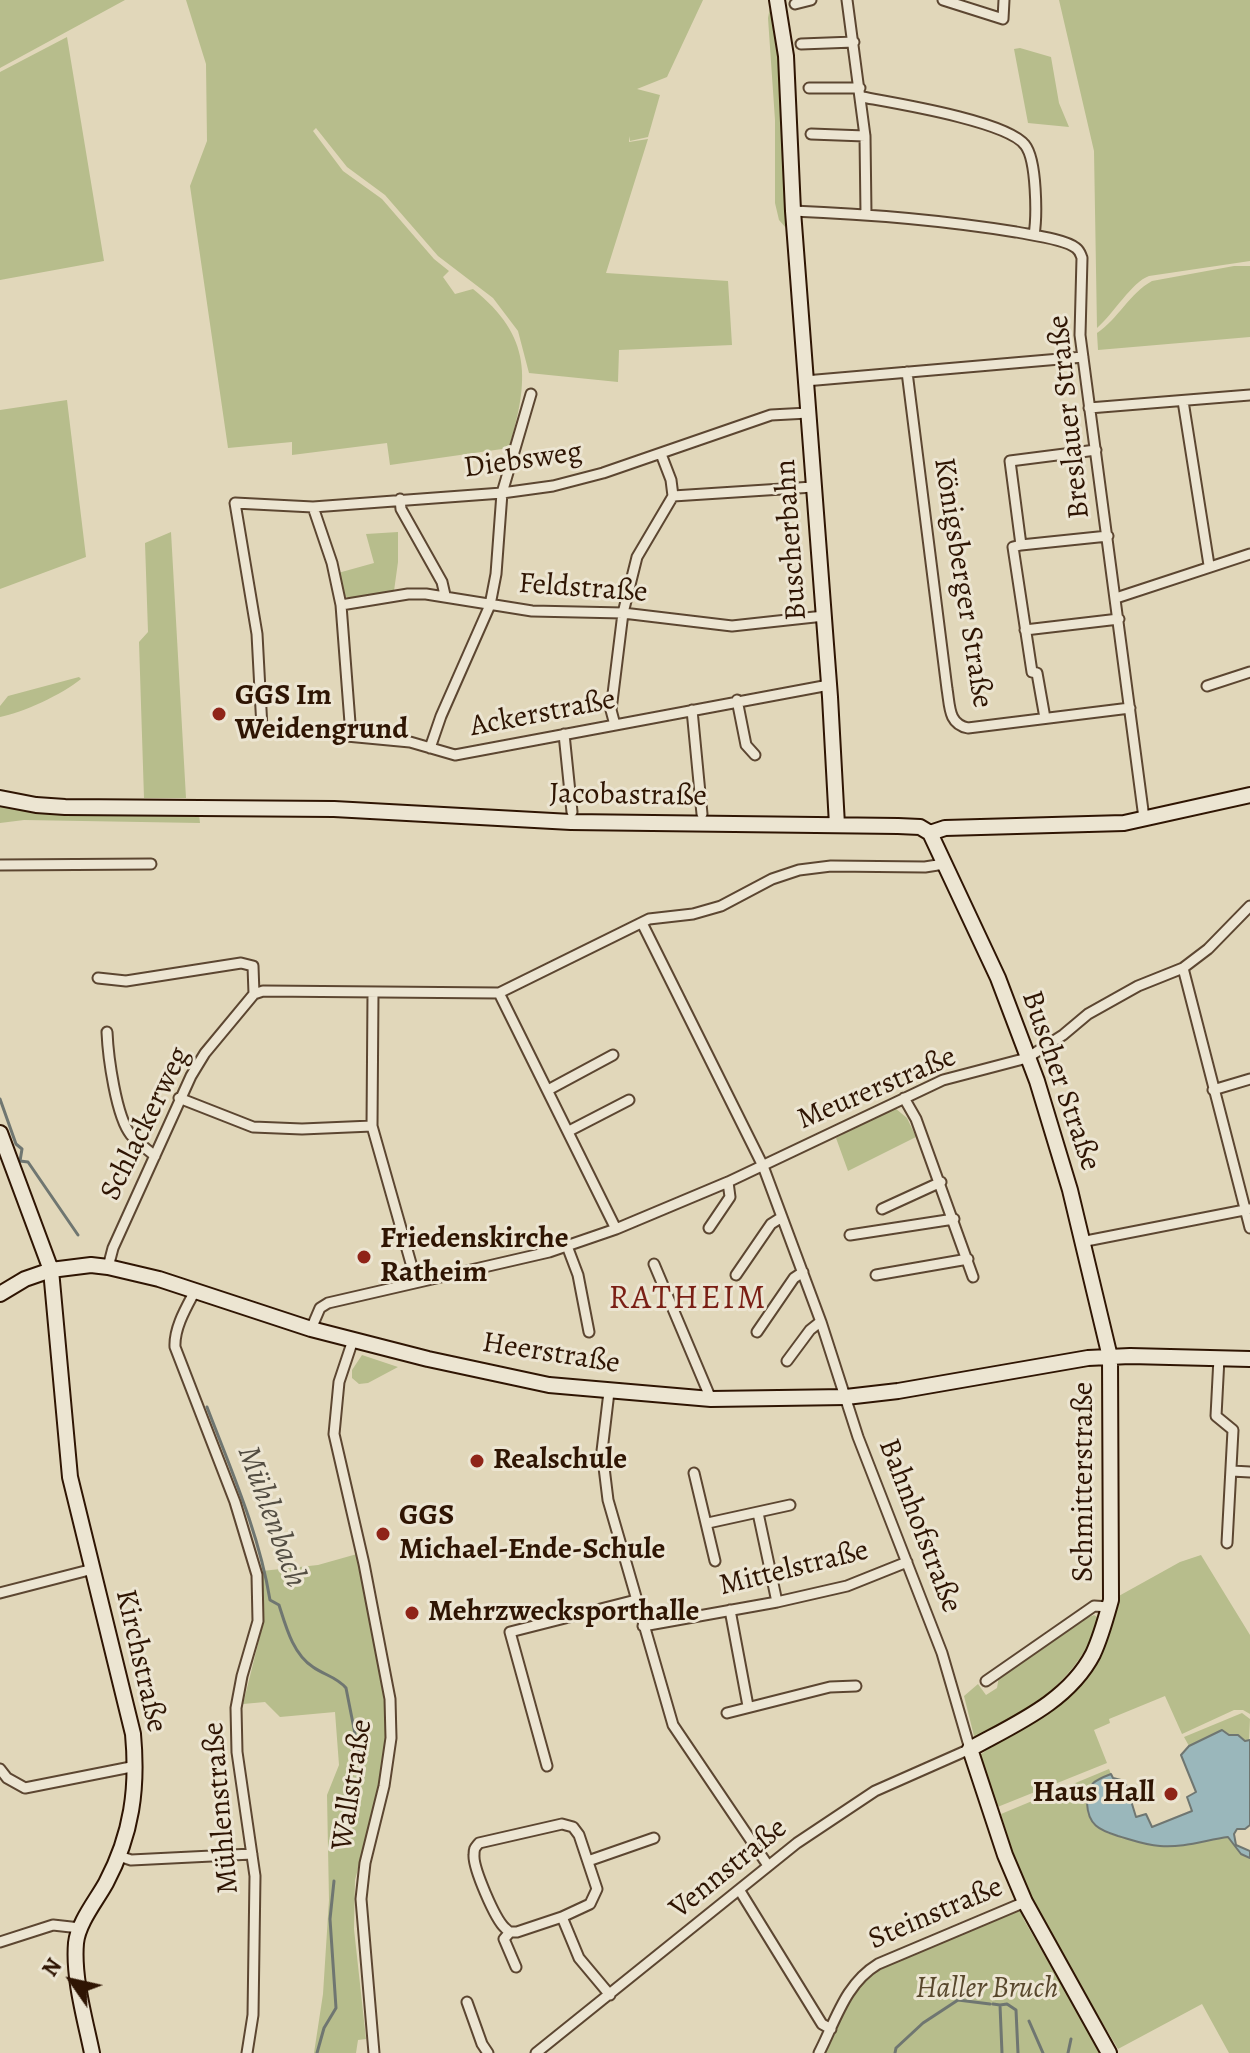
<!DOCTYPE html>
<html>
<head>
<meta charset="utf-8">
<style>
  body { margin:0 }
  #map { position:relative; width:1250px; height:2053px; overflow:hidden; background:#e1d7ba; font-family:Alegreya,serif }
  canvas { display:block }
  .north { position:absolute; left:32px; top:1941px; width:80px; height:80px; -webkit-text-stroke:6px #ece5d2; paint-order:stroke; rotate:304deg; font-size:22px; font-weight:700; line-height:32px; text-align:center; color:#2f1503 }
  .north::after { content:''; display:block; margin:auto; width:28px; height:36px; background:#2f1503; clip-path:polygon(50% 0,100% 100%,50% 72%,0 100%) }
</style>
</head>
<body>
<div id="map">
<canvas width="1250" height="2053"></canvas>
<div class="north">N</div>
</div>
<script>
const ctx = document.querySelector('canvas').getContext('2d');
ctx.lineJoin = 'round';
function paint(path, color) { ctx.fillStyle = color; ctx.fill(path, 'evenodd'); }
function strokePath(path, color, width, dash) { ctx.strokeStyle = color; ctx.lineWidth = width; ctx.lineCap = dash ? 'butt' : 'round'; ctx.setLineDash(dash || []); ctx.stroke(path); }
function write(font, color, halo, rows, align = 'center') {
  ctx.font = font + ' Alegreya,serif'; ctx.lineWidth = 6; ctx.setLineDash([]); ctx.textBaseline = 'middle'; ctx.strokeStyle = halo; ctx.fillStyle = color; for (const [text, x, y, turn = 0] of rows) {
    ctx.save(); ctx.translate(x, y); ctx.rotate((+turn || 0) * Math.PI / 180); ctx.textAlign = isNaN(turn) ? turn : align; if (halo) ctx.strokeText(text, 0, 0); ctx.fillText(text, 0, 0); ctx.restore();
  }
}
paint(new Path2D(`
  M0,0H125L0,68Z
  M186,0H703L667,77L637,89L660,95L648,137L630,141L629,136V142L648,139L606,273L728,281L732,345L619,350L618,382L529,373L518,331L493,298L438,256L385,195L347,167L316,128L313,131L343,171L382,199L434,259L449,271L443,277L455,294L473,289C533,337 529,380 509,448L390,465L387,443L292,455V442L228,448L190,186L207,141L206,64Z
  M1059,0H1250V261L1149,276C1132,282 1114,313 1097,328L1094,151Z
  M773,6C786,79 785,154 786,228L779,220L775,203V120L768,18L770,7Z
  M67,37L104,261L0,280V72Z
  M1020,48L1051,57L1059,103L1069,127L1028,123L1014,49Z
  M1234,266H1250V337L1098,350L1097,333C1118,319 1130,293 1152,281Z
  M67,400L86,557L0,589V410Z
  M171,532L186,798H144L139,642L148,632L145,543Z
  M398,532V562L394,591L353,599L344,596L338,573L374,563L366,534Z
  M79,677L81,679C63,694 22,713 0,717V706L8,696Z
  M0,805C66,815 132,815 199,814L200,823L24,820L0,823Z
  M895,1108L907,1118L916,1137L848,1171L836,1138Z
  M362,1355L398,1367L368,1383L359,1384L352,1378V1370Z
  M357,1554L375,1652L379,1657L386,1719L384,1756L379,1792L355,1880L354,1929L366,2039L358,2040L356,2053H314L323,1994L329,1900L327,1795L339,1765L335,1712L280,1717L265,1702L243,1704L262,1628L264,1609L262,1571L318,1565Z
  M1201,1555L1250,1635V1714L1243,1710H1234L1182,1734L1165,1696L1109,1719L1110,1723L1094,1730L1107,1763L995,1808L976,1758L1065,1692L1117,1597L1180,1562Z
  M1094,1615L1100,1619C1079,1677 1034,1709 980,1736H974L964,1696L978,1684L986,1695L997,1688L999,1676L1074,1623Z
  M1242,1713L1250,1719L1249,1741L1242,1739L1240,1736L1229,1735L1222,1730L1189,1746L1184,1737Z
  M1109,1769L1111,1774L1090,1784L1107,1833C1160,1849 1175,1844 1228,1837L1241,1854L1250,1858V2053H1229L1202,2004L1118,2049L1044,1925L1018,1873L1001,1814Z
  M1021,1909L1024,1920L1101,2053H822L849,1994L868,1970Z`), '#b7bd8c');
const water = new Path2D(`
  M1222,1730L1229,1735H1238L1245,1741L1250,1740V1825L1245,1829H1237L1234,1834L1236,1845L1250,1851V1858L1241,1854L1228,1837C1206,1840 1183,1848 1160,1846C1145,1845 1132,1840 1118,1836C1099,1830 1088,1825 1087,1803C1086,1784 1095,1780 1111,1774L1113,1778L1125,1781L1136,1817L1146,1814L1152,1827L1192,1811L1187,1797L1196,1792L1181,1755L1189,1746Z`);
paint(water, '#9ab7bb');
strokePath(water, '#6f7671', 2);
strokePath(new Path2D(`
  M0,1099L16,1144L22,1149L20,1161L28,1162L78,1235
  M207,1407C231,1470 259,1533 270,1600L279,1605C286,1627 293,1654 313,1667C324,1675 337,1677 346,1688L360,1759
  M993,2004L1000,2005L1002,2053
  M1000,2005L1007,2004L1016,2010L1018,2053
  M1029,2021L1043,2053
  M317,2053L324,2028L336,2008L330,1919L334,1881
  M895,2053L896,2048L923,2023L958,2000L990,2004
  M1068,2053L1071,2039`), '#6f7671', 3);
const street = new Path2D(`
  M847,0L865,136L866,214
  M943,0L1003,19L1004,0
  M795,4L811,0
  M801,44L854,42
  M809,88H860
  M862,97C894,103 1007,121 1025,145C1037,160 1037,217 1034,235
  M811,134L865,136
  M793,211C869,214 942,220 1016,232C1031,235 1065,239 1076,248C1080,251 1080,253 1082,258L1080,335L1144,818
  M907,372L947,689C950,706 948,724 968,728L1130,708
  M805,381L1083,357
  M1183,401L1209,565
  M1089,408L1250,395
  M808,413L771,415L603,473L553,486L502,493L313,507L235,503L257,634L262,728L410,742L455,755L829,685
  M673,496L813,487
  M400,499L401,509L442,582L445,595
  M313,507L332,563L341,605L351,736
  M1021,545L1108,536
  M1116,598L1250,554
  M341,605L408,594H426L532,611L623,613L732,626L824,616
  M1025,630L1119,619
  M1207,686L1250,672
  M737,700L746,745L755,755
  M692,710L702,814
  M1045,718L1037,673L1032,672L1013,547L1021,545L1010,461L1096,450
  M615,725L611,710L623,613L637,557L673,496L671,480L661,454
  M564,734L572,812
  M430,748L441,716L490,605L496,574L502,493L531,394
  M0,865L151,864
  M1183,968L1250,1228
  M98,978L126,981L241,963L253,966L254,994L205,1053L191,1076L113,1248L108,1267
  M373,993L372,1126L416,1281
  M499,993L616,1229
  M254,994L263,991L499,993L649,919L693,914L721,906L772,879L799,870L831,866L925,867L944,864
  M107,1032C108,1056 116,1117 131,1135C138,1143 148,1150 155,1156
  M548,1090L613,1055
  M1213,1090L1250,1079
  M179,1098L253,1127L302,1129L372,1126
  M904,1098L916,1119L973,1277
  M569,1131L629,1100
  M882,1209L941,1182
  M709,1228L730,1197L728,1182
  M850,1235L954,1219
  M1081,1242L1250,1209
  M567,1246L578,1275L589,1332
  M654,1264L711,1399
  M736,1275L771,1224L782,1217
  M876,1275L968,1259
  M195,1291C186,1308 174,1328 175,1347L235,1502L257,1575L258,1621L242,1676L236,1708L237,1752L255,1876L253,2015L247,2053
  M311,1329L320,1308L328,1303L549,1252L616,1229L728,1182L943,1080L1027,1058L1063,1035L1088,1014L1138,986L1183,968L1208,949L1250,906
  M757,1332L794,1278L803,1272
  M353,1340L339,1382L334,1434L364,1564L390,1699L391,1738L384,1786L365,1863L361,1899L374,2053
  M1219,1358L1216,1416L1233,1430L1227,1543
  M787,1361L810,1330L820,1322
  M609,1392L602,1451L608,1500L673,1725L767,1864
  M1232,1471L1250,1472
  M694,1473L715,1561
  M758,1513L777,1602
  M708,1523L790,1505
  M0,1593L93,1569
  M730,1610L748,1706
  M643,1626L777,1602L847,1586L907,1562
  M986,1681L1094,1606L1109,1607
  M727,1713L830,1687L856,1686
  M547,1766L510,1632L636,1600
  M0,1769L7,1778L25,1788L136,1766
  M119,1856L131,1860L252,1854
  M588,1861L654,1838
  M740,1891L822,2024L831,2029
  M562,1917L590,1904L597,1889L579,1835L573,1827L562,1824L479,1843C475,1848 474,1848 474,1855C473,1868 495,1919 505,1928C510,1933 510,1932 517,1932L562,1917L579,1958L610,1995
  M510,1932L504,1939L516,1967
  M0,1942L53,1925L80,1928
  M467,2002L482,2044L488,2053
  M536,2053L797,1843L875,1791L970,1749L942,1653L858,1437L821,1322L763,1166L642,923
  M819,2053C836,2020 845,1984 878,1964L1025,1902`);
const secondary = new Path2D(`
  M777,0L786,56L793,211L830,697L837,825
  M0,798L36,805L65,807L334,809L571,822L898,826L920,827L930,833L945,828L1124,823L1250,795
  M930,833L998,978L1037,1081L1070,1190L1110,1357L1111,1600C1106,1618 1101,1637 1093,1654C1068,1702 1015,1724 970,1749L1005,1855L1025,1902L1109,2053
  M0,1133L51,1270L70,1477L133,1734C138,1788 132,1834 106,1883C96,1901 78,1923 76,1943C73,1978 85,2019 92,2053
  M0,1294L25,1279L51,1270L91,1265L108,1267L159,1279L311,1329L428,1359L549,1385L711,1399L846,1397L898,1391L1088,1358L1130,1356L1250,1359`);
strokePath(street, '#5c4631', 13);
strokePath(secondary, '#2f1503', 18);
strokePath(street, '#ece5d2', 9);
strokePath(secondary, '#ece5d2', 14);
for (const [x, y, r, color] of [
  [219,714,8,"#8f2418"],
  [364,1257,8,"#8f2418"],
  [477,1461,8,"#8f2418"],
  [383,1534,8,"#8f2418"],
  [412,1613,8,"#8f2418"],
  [1171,1794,8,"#8f2418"]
]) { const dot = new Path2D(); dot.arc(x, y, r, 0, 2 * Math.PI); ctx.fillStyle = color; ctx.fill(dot); strokePath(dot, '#ece5d2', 3); }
write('30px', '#2f1503', '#ece5d2', [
  ["Breslauer Straße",1070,417,-96],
  ["Diebsweg",523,461,-8],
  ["Buscherbahn",792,540,-94],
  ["Königsberger Straße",962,583,81],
  ["Feldstraße",583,589,4],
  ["Ackerstraße",543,714,-11],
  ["Jacobastraße",628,796,1],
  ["Buscher Straße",1060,1081,71],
  ["Meurerstraße",877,1089,-23],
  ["Schlackerweg",146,1124,-64],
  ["Heerstraße",551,1354,9],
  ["Schmitterstraße",1085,1482,-90],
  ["Bahnhofstraße",919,1526,69],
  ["Mittelstraße",794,1569,-14],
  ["Kirchstraße",140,1661,77],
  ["Wallstraße",353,1785,-81],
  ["Mühlenstraße",222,1808,-95],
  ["Vennstraße",729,1869,-39],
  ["Steinstraße",936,1914,-23]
]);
write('bold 30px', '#2f1503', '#ece5d2', [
  ["GGS Im",235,697],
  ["Weidengrund",235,731],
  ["Friedenskirche",380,1240],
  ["Ratheim",380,1274],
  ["Realschule",493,1461],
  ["GGS",399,1517],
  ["Michael-Ende-Schule",399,1551],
  ["Mehrzwecksporthalle",428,1613],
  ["Haus Hall",1155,1794,"right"]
], 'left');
write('italic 30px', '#58472c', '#ece5d2', [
  ["Haller Bruch",987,1990]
]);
write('italic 32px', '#544e43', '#ece5d2', [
  ["Mühlenbach",271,1517,70]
]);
ctx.letterSpacing = '2px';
write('34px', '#7a1f14', '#ece5d2', [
  ["RATHEIM",688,1300]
]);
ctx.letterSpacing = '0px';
</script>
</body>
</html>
